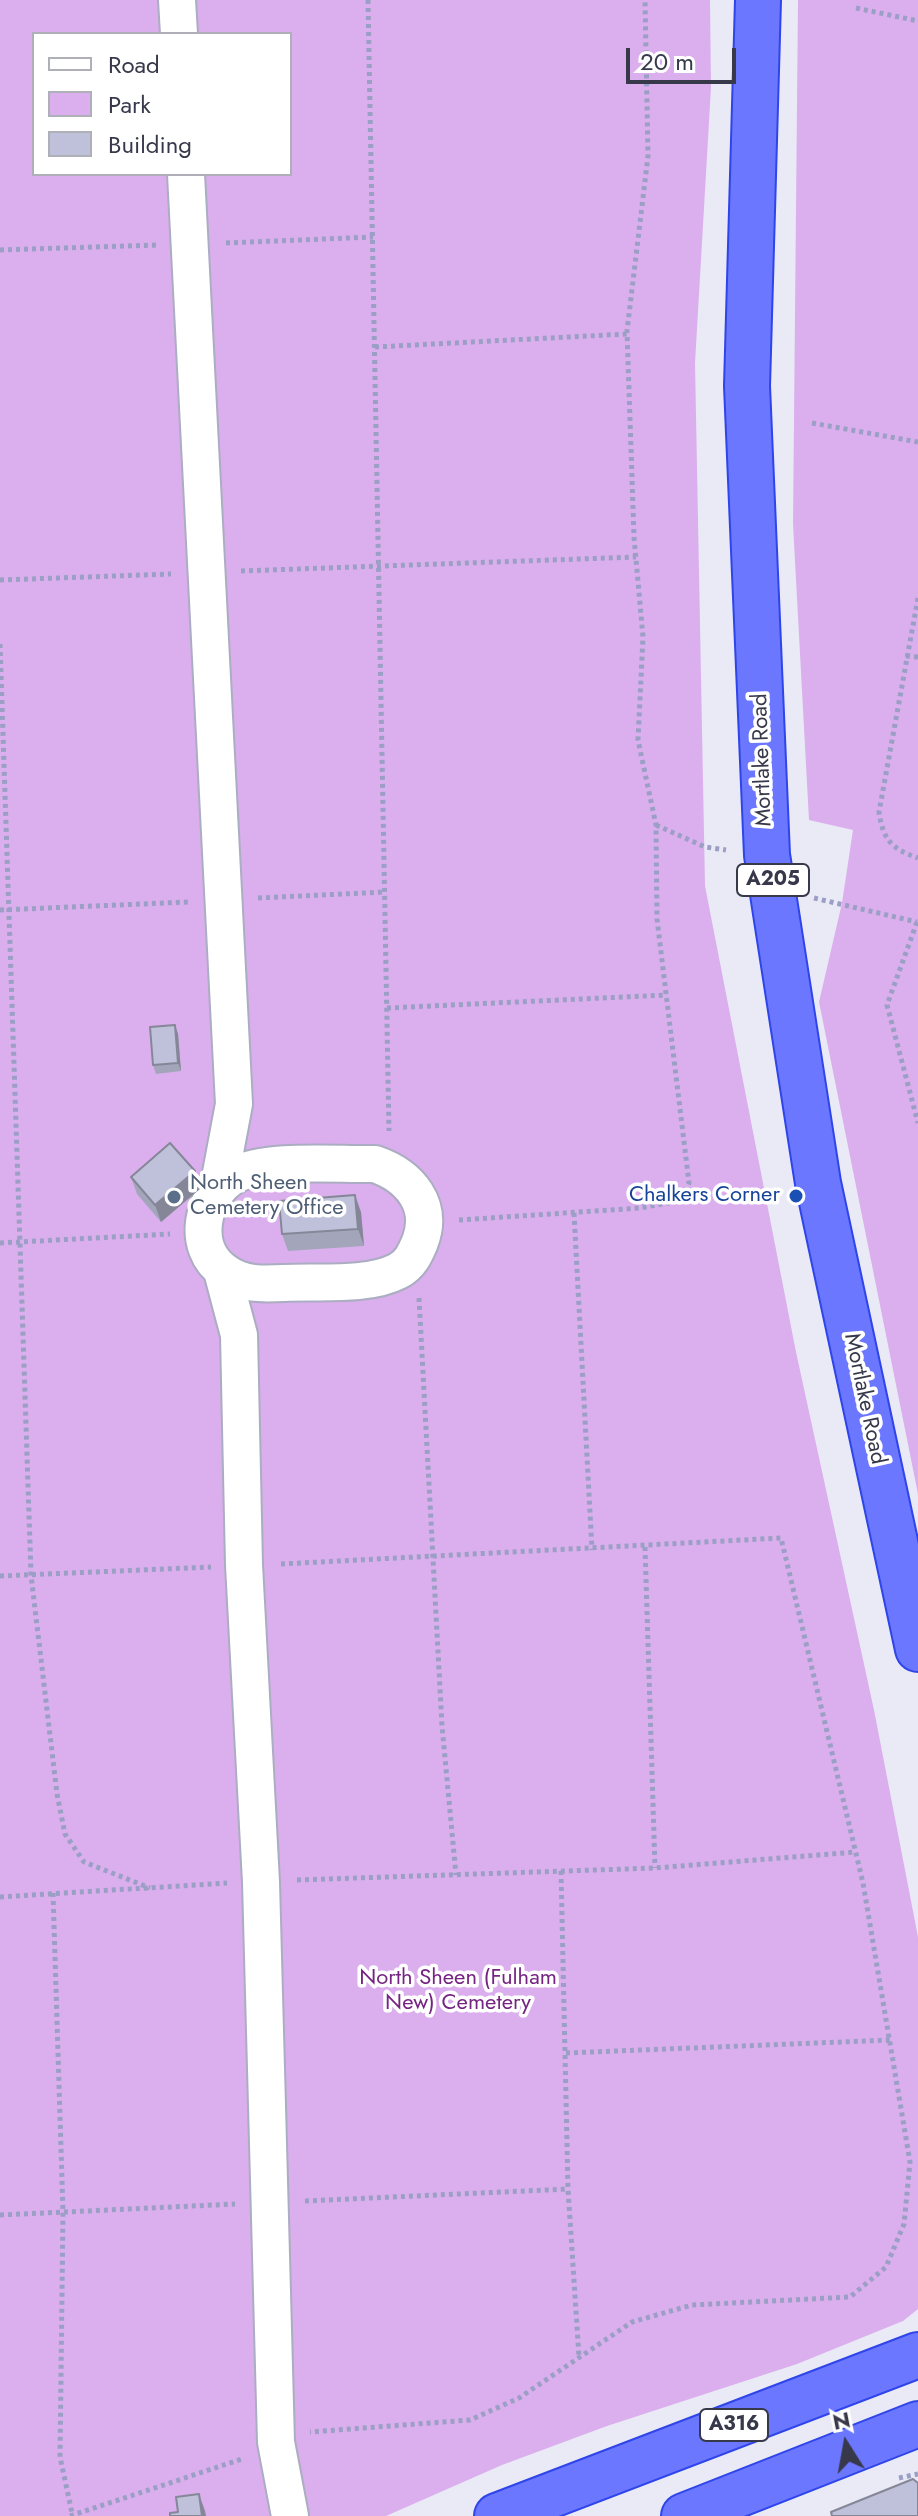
<!DOCTYPE html>
<html>
<head>
<meta charset="utf-8">
<style>
  body { margin:0 }
  #map { position:relative; width:918px; height:2516px; overflow:hidden; background:#e9eaf6; font-family:Jost,sans-serif }
  canvas { display:block }
  .legend { position:absolute; left:32px; top:32px; width:260px; height:144px; box-sizing:border-box; background:#fff; border:2px solid #afb0b7; margin:0; padding:10px 14px; list-style:none; font-size:24px; color:#37394b }
  .legend li { display:flex; align-items:center; gap:16px; height:40px }
  .legend b { width:40px; border:2px solid #afb0b7 }
  .north { position:absolute; left:806px; top:2404px; width:80px; height:80px; -webkit-text-stroke:6px #fff; paint-order:stroke; rotate:349deg; font-size:22px; font-weight:700; line-height:32px; text-align:center; color:#37394b }
  .north::after { content:''; display:block; margin:auto; width:28px; height:36px; background:#37394b; clip-path:polygon(50% 0,100% 100%,50% 72%,0 100%) }
  .scale { position:absolute; left:626px; top:48px; width:110px; height:36px; box-sizing:border-box; border:4px solid #37394b; border-top:0; padding-left:10px; font-size:24px; line-height:28px; white-space:nowrap; color:#37394b; -webkit-text-stroke:6px #fff; paint-order:stroke }
</style>
</head>
<body>
<div id="map">
<canvas width="918" height="2516"></canvas>
<ul class="legend">
<li><b style="height:10px;background:#fff"></b>Road</li>
<li><b style="height:22px;background:#dbafed"></b>Park</li>
<li><b style="height:22px;background:#bec1d9"></b>Building</li>
</ul>
<div class="north">N</div>
<div class="scale">20 m</div>
</div>
<script>
const ctx = document.querySelector('canvas').getContext('2d');
ctx.lineJoin = 'round';
function paint(path, color) { ctx.fillStyle = color; ctx.fill(path, 'evenodd'); }
function strokePath(path, color, width, dash) { ctx.strokeStyle = color; ctx.lineWidth = width; ctx.lineCap = dash ? 'butt' : 'round'; ctx.setLineDash(dash || []); ctx.stroke(path); }
function write(font, color, halo, rows, align = 'center') {
  ctx.font = font + ' Jost,sans-serif'; ctx.lineWidth = 7; ctx.setLineDash([]); ctx.textBaseline = 'middle'; ctx.strokeStyle = halo; ctx.fillStyle = color; for (const [text, x, y, turn = 0] of rows) {
    ctx.save(); ctx.translate(x, y); ctx.rotate((+turn || 0) * Math.PI / 180); ctx.textAlign = isNaN(turn) ? turn : align; if (halo) ctx.strokeText(text, 0, 0); ctx.fillText(text, 0, 0); ctx.restore();
  }
}
paint(new Path2D(`
  M0,0H710L711,87L695,363L705,886L796,1352L874,1710L918,1937V2309L903,2321L797,2364L607,2426L502,2465L386,2516H0ZM34,34H290V174H34Z
  M798,0H918V1494L819,1002L842,903L853,830L809,820L793,524Z`), '#dbafed');
const minor = new Path2D(`
  M177,0L179,34
  M186,174L234,1104L218,1189
  M375,1164C410,1176 434,1205 420,1242C415,1254 410,1265 398,1271C367,1287 318,1281 284,1283C263,1284 242,1285 225,1272C190,1248 201,1194 235,1175C266,1158 339,1165 375,1164Z
  M222,1271L239,1335L244,1565L261,1882L276,2442L290,2516`);
const highway = new Path2D(`
  M758,0L747,386L767,855L818,1183L918,1649
  M497,2516L918,2355
  M684,2516L918,2424`);
strokePath(minor, '#abadc2', 40);
strokePath(highway, '#2f45ea', 48);
strokePath(new Path2D(`
  M368,0L389,1131
  M856,8L918,21
  M226,243L373,237
  M0,250L156,245
  M375,347L627,334
  M812,423L918,442
  M241,571L636,557
  M0,580L171,574
  M918,598L879,812C883,840 892,849 918,858
  M0,644L31,1575L57,1794L65,1834L84,1862L150,1888
  M906,656L918,657
  M656,825L705,847L726,850
  M258,898L385,892
  M814,898L917,922
  M0,910L188,902
  M917,922L887,1005L918,1123
  M387,1008L667,995
  M574,1213L592,1550
  M459,1220L640,1208L679,1201L689,1183L657,919L656,825L638,740L643,637L634,537L627,331L648,156L645,0
  M0,1243L170,1234
  M419,1298L442,1726L456,1875
  M645,1547L655,1868
  M281,1564L781,1538L863,1883L910,2162L904,2224L886,2267L850,2297L692,2305L632,2322L519,2398L470,2420L310,2432
  M0,1576L211,1567
  M561,1871L568,2189L579,2357
  M297,1880L655,1868L856,1852
  M53,1893L63,2212L60,2457L72,2513
  M0,1897L227,1883
  M566,2053L891,2040
  M305,2201L568,2189
  M0,2215L235,2204
  M899,2478L918,2474
  M70,2516L242,2459`), '#9b9fc5', 5, [4, 4]);
strokePath(minor, '#fff', 36);
strokePath(highway, '#6b77ff', 44);
paint(new Path2D(`
  M175,1025L178,1034L181,1071L156,1074L153,1065Z
  M131,1177L201,1188L161,1222L137,1194Z
  M361,1212L364,1246L288,1251L282,1234Z`), '#a3a6bb');
paint(new Path2D(`
  M175,1025L178,1034L181,1071L178,1063Z
  M195,1171L201,1188L161,1222L155,1205Z
  M355,1195L361,1212L364,1246L358,1229Z
  M199,2494L205,2511L206,2516H202Z`), '#858798');
const building = new Path2D(`
  M175,1025L178,1063L153,1065L150,1027Z
  M170,1143L195,1171L155,1205L131,1177Z
  M355,1195L358,1229L282,1234L279,1201Z
  M913,2479L918,2483V2516H832L831,2512Z
  M199,2494L202,2516H170V2513L178,2512L176,2497Z`);
paint(building, '#bec1d9');
strokePath(building, '#858798', 2);
for (const [x, y, r, color] of [
  [796,1196,8,"#1a4fb4"],
  [174,1197,8,"#5c6f8a"]
]) { const dot = new Path2D(); dot.arc(x, y, r, 0, 2 * Math.PI); ctx.fillStyle = color; ctx.fill(dot); strokePath(dot, '#fff', 3); }
for (const [x, y, w] of [
  [773,880,72],
  [734,2425,68]
]) { const box = new Path2D(); box.roundRect(x - w / 2, y - 16, w, 32, 6); ctx.fillStyle = '#fff'; ctx.fill(box); strokePath(box, '#37394b', 2); }
write('bold 20px', '#37394b', null, [
  ["A205",773,880],
  ["A316",734,2425]
]);
write('22px', '#37394b', '#fff', [
  ["Mortlake Road",763,760,-92],
  ["Mortlake Road",864,1399,78]
]);
write('22px', '#4e5e75', '#fff', [
  ["North Sheen",190,1184],
  ["Cemetery Office",190,1209]
], 'left');
write('22px', '#164399', '#fff', [
  ["Chalkers Corner",780,1196]
], 'right');
write('22px', '#762482', '#fff', [
  ["North Sheen (Fulham",458,1979],
  ["New) Cemetery",458,2004]
]);
</script>
</body>
</html>
